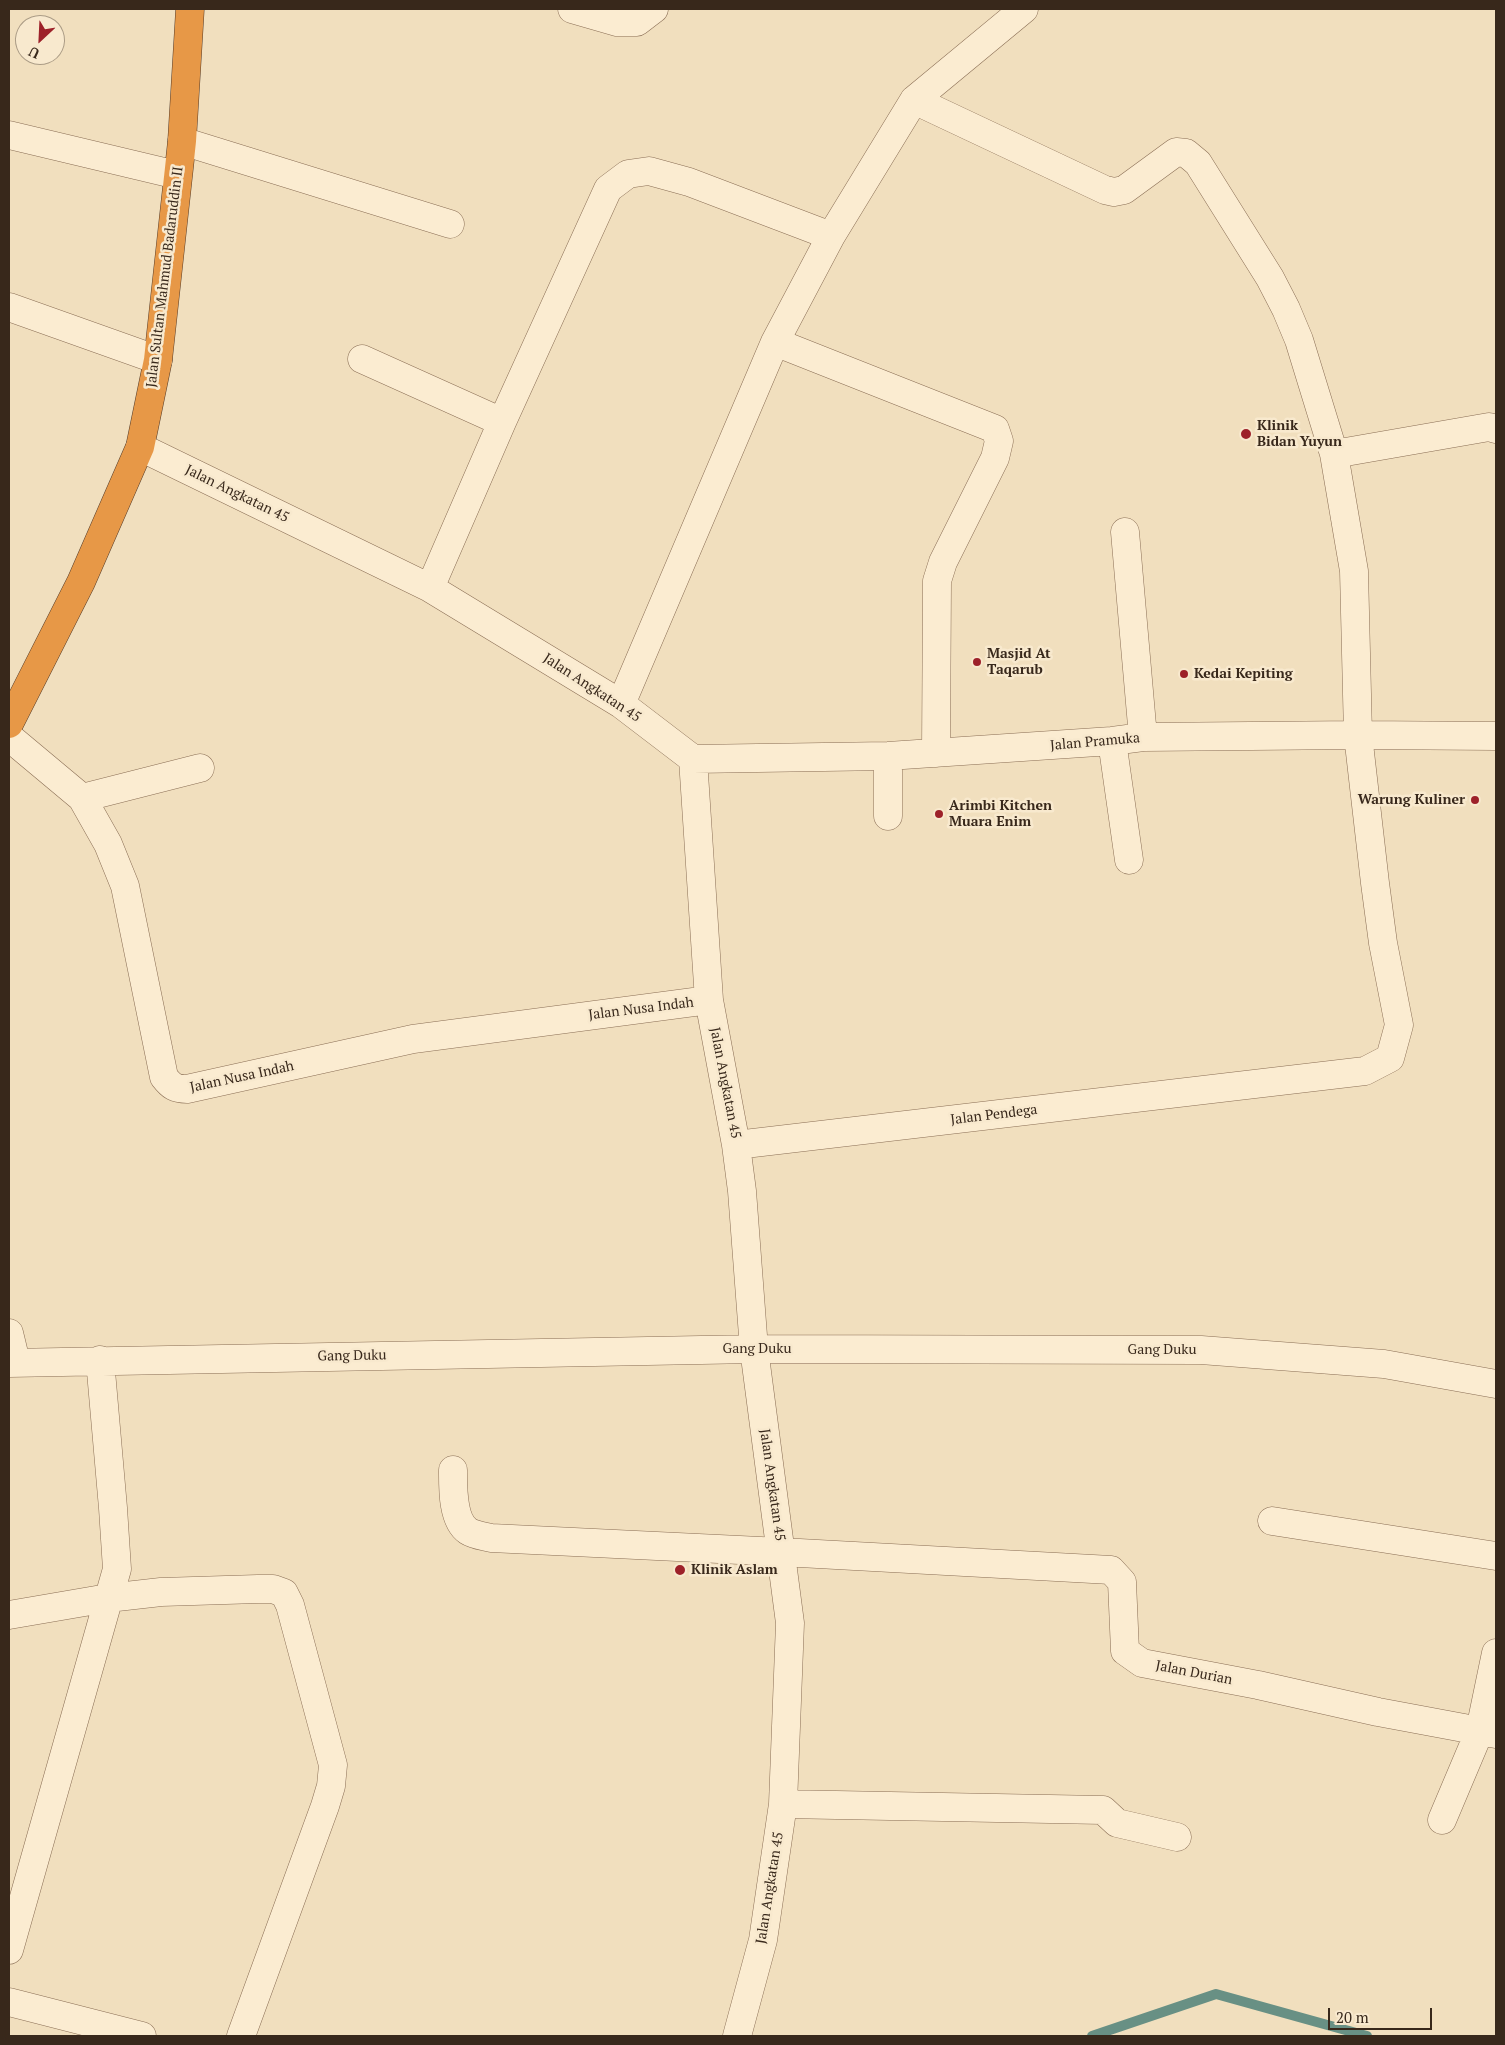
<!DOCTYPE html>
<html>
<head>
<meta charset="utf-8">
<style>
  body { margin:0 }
  #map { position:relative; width:1505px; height:2045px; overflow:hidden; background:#f1dfbe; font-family:"PT Serif",serif }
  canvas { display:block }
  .frame { position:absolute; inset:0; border:10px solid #38281b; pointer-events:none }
  .north { position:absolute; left:15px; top:15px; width:50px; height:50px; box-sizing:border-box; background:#f8e9ce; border:1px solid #ab9c86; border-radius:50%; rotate:205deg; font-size:14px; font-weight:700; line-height:20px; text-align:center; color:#38281b }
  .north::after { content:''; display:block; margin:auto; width:18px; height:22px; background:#9d2129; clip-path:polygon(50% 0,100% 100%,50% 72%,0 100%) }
  .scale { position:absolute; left:1328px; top:2008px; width:104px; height:22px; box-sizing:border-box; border:2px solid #38281b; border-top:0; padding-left:6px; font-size:15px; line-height:18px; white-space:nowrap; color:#38281b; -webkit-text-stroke:4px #f8e9ce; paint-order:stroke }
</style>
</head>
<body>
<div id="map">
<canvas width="1505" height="2045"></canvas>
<div class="frame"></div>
<div class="north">U</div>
<div class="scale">20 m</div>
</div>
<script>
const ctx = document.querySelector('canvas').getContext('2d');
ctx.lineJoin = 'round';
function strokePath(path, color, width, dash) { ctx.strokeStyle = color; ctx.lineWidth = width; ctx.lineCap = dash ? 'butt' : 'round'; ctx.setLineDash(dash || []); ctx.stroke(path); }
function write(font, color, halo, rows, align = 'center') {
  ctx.font = font + ' "PT Serif",serif'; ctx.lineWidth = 5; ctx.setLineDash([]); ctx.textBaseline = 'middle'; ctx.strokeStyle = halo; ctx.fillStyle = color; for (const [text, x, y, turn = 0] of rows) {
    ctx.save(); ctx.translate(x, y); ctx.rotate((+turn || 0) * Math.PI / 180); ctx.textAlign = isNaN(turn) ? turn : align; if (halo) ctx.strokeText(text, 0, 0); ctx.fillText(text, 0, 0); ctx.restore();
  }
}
strokePath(new Path2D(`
  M1092,2036L1216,1994L1367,2036`), '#689084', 10);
const minor = new Path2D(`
  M572,9L617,22H637L654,9
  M9,135L177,175
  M182,141L450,224
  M9,307L158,360
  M775,342L995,429L999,441L995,458L943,562L937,581L936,753
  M362,359L502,422
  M140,447L430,588L621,704L693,759L709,1000L736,1145L742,1191L754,1349L790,1623L783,1804L763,1940L737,2036
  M1334,454L1489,427L1496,429
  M1125,532L1143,737
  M430,588L502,422L608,189L628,174L649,171L689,182L831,236
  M621,704L775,342L831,236L914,100L1024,9
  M9,737L82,798L108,844L125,886L164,1077C171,1086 175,1089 187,1089L413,1039L709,1000
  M1112,741L1129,860
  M693,759L888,756L1112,741L1143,737L1358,735L1496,736
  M82,798L200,768
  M888,816V756
  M736,1145L1365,1071L1390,1058L1399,1025L1383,943L1375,883L1358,735L1354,571L1334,454L1299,340L1286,309L1270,278L1198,163L1186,153L1176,152L1124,190L1114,192L1105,190L914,100
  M9,1333L16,1362
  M9,1363L754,1349L1201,1350L1384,1364L1496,1384
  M453,1470C453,1487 452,1520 468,1531C474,1535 483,1536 491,1538L781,1552L1111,1570L1122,1582L1125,1651L1142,1663L1258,1685L1378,1712L1496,1734
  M1272,1521L1496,1556
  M9,1615L108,1598L161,1592L258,1589H273L284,1593L290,1605L333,1765L331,1786L325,1806L241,2036
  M783,1804L1103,1810L1117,1823L1177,1837
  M1442,1820L1480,1730L1496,1653
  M9,1950L117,1569L113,1508L100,1360
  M9,2002L142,2036`);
const highway = new Path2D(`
  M9,724L81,582L140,447L158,360L182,141L190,9`);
strokePath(minor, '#8a6e55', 29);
strokePath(highway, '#573d2a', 29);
strokePath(minor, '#fbecd1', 28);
strokePath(highway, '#e79847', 28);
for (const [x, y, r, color] of [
  [1246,434,6,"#9d2129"],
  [977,662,5,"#9d2129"],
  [1184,674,5,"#9d2129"],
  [1475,800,5,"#9d2129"],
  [939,814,5,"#9d2129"],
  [680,1570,6,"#9d2129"]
]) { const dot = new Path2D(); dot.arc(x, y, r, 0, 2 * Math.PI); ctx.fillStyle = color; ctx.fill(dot); strokePath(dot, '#f8e9ce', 2); }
write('14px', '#38281b', '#f8e9ce', [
  ["Jalan Sultan Mahmud Badaruddin II",165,277,-83],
  ["Jalan Angkatan 45",237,494,26],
  ["Jalan Angkatan 45",592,688,33],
  ["Jalan Pramuka",1095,742,-5],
  ["Jalan Nusa Indah",641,1009,-7],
  ["Jalan Nusa Indah",242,1077,-12],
  ["Jalan Angkatan 45",725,1083,79],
  ["Jalan Pendega",994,1115,-7],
  ["Gang Duku",757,1349],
  ["Gang Duku",1162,1350],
  ["Gang Duku",352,1356,-1],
  ["Jalan Angkatan 45",772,1485,82],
  ["Jalan Durian",1194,1673,11],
  ["Jalan Angkatan 45",770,1888,-81]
]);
write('bold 14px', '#38281b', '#f8e9ce', [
  ["Klinik",1257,426],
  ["Bidan Yuyun",1257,442],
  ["Masjid At",987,654],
  ["Taqarub",987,670],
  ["Kedai Kepiting",1194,674],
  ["Warung Kuliner",1465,800,"right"],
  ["Arimbi Kitchen",949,806],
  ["Muara Enim",949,822],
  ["Klinik Aslam",691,1570]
], 'left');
</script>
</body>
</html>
